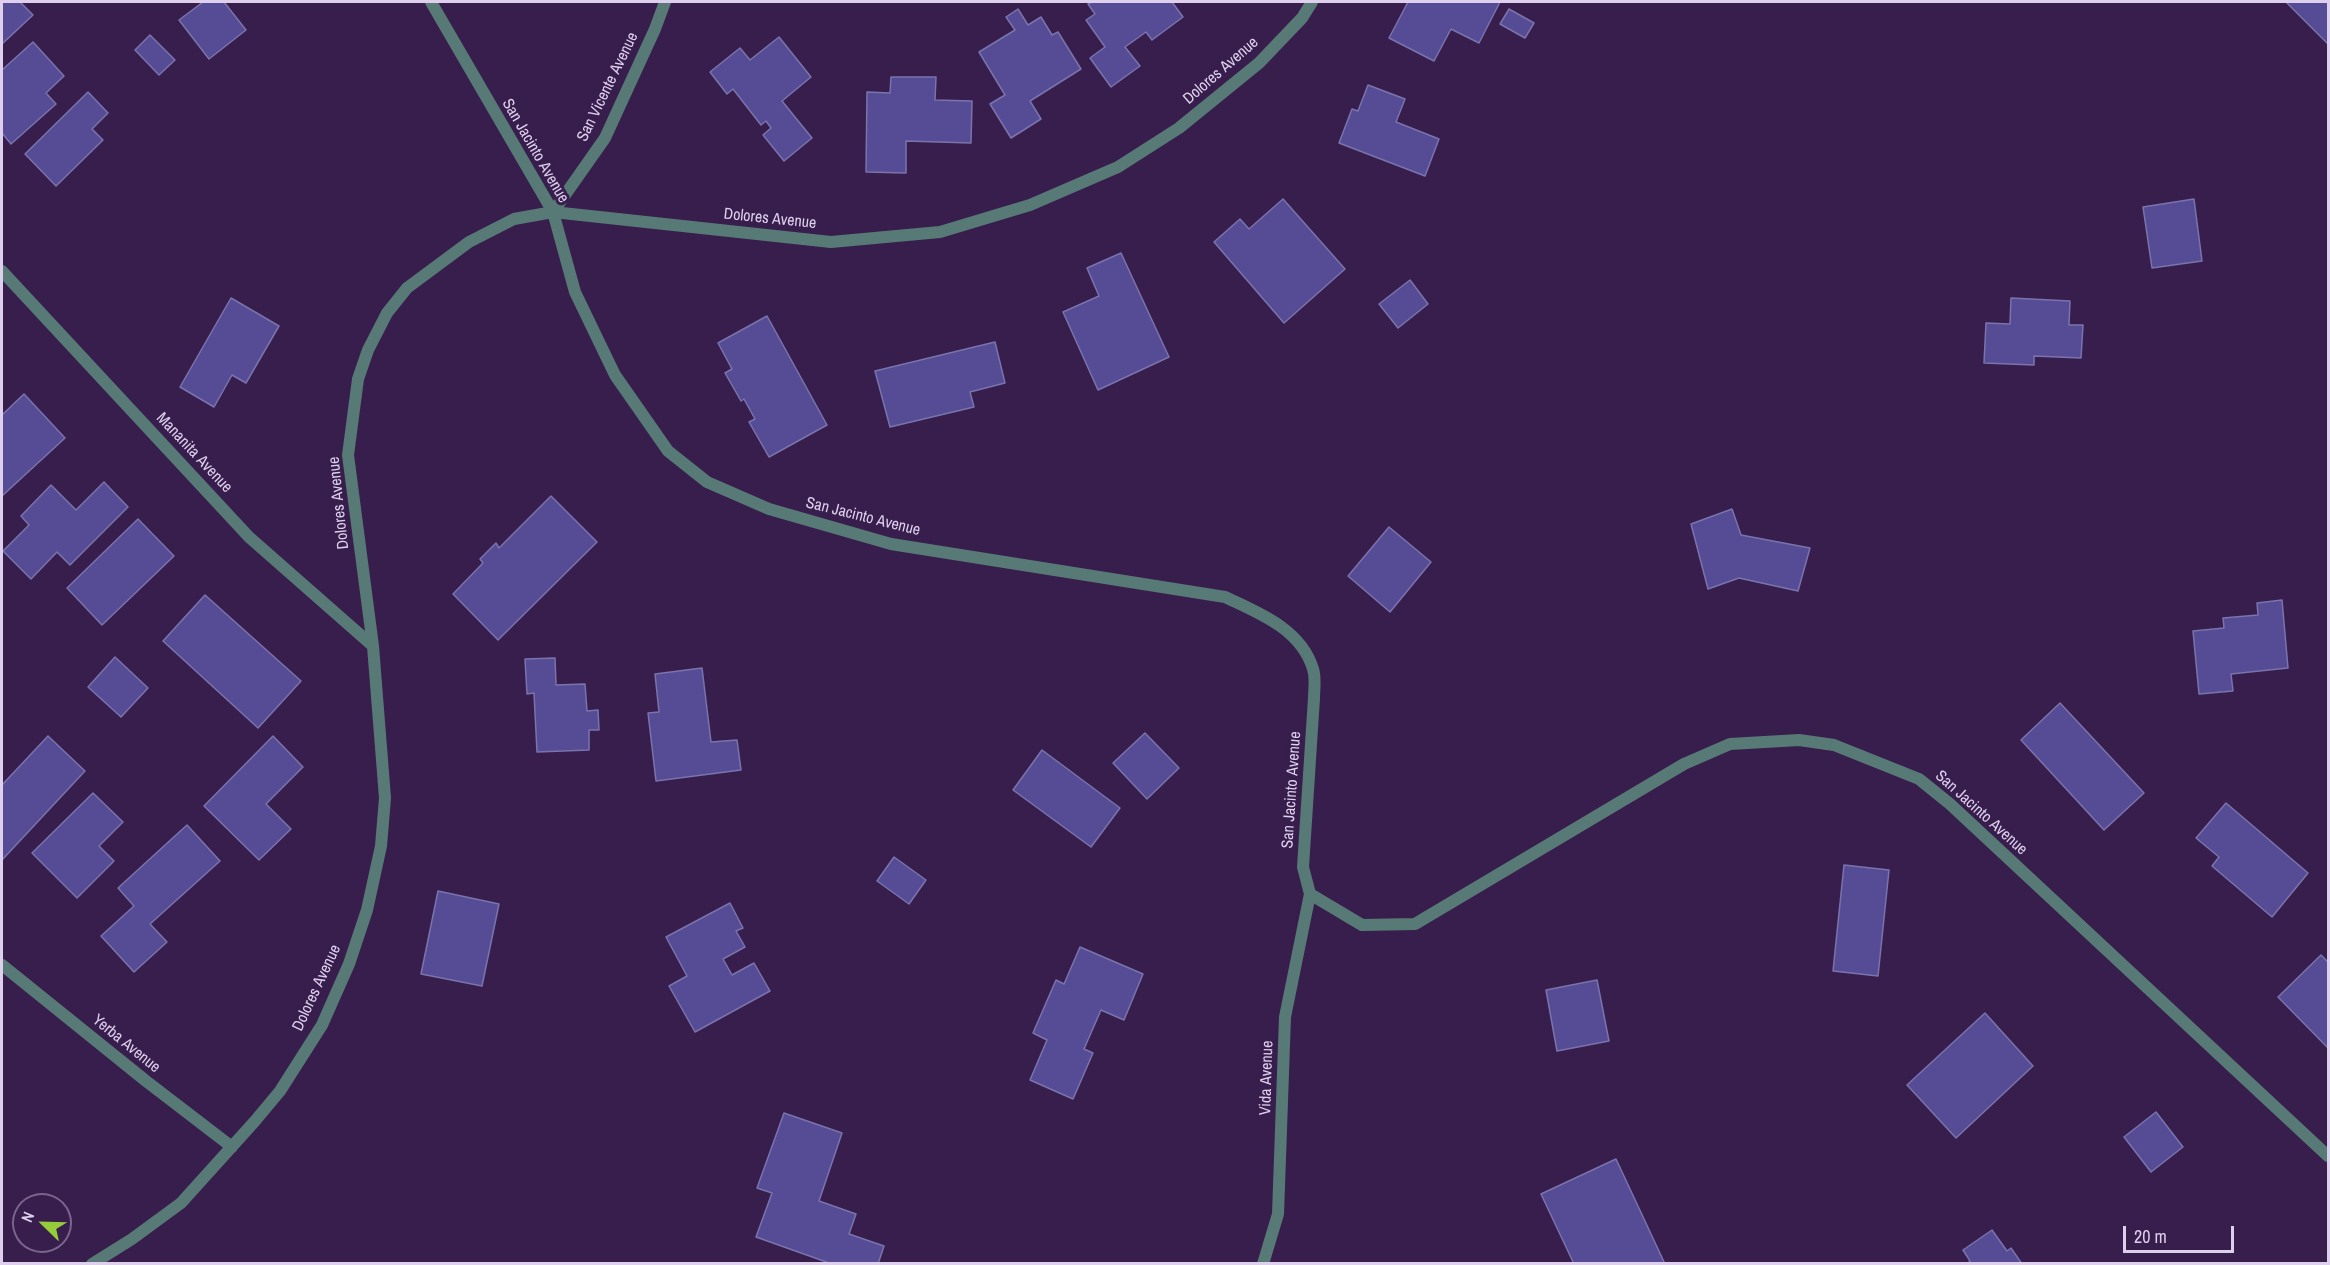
<!DOCTYPE html>
<html>
<head>
<meta charset="utf-8">
<style>
  body { margin:0 }
  #map { position:relative; width:2330px; height:1265px; overflow:hidden; background:#381e4d; font-family:"Archivo Narrow",sans-serif }
  canvas { display:block }
  .frame { position:absolute; inset:0; border:3px solid #decfed; pointer-events:none }
  .north { position:absolute; left:12px; top:1193px; width:60px; height:60px; box-sizing:border-box; background:#381e4d; border:2px solid #7a658d; border-radius:50%; rotate:293deg; font-size:16px; font-weight:700; line-height:24px; text-align:center; color:#decfed }
  .north::after { content:''; display:block; margin:auto; width:21px; height:27px; background:#96cc3a; clip-path:polygon(50% 0,100% 100%,50% 72%,0 100%) }
  .scale { position:absolute; left:2123px; top:1226px; width:111px; height:27px; box-sizing:border-box; border:3px solid #decfed; border-top:0; padding-left:8px; font-size:18px; line-height:21px; white-space:nowrap; color:#decfed; -webkit-text-stroke:4px #381e4d; paint-order:stroke }
</style>
</head>
<body>
<div id="map">
<canvas width="2330" height="1265"></canvas>
<div class="frame"></div>
<div class="north">N</div>
<div class="scale">20 m</div>
</div>
<script>
const ctx = document.querySelector('canvas').getContext('2d');
ctx.lineJoin = 'round';
function paint(path, color) { ctx.fillStyle = color; ctx.fill(path, 'evenodd'); }
function strokePath(path, color, width, dash) { ctx.strokeStyle = color; ctx.lineWidth = width; ctx.lineCap = dash ? 'butt' : 'round'; ctx.setLineDash(dash || []); ctx.stroke(path); }
function write(font, color, halo, rows, align = 'center') {
  ctx.font = font + ' "Archivo Narrow",sans-serif'; ctx.lineWidth = 6; ctx.setLineDash([]); ctx.textBaseline = 'middle'; ctx.strokeStyle = halo; ctx.fillStyle = color; for (const [text, x, y, turn = 0] of rows) {
    ctx.save(); ctx.translate(x, y); ctx.rotate((+turn || 0) * Math.PI / 180); ctx.textAlign = isNaN(turn) ? turn : align; if (halo) ctx.strokeText(text, 0, 0); ctx.fillText(text, 0, 0); ctx.restore();
  }
}
const building = new Path2D(`
  M2,2H20L33,15L2,44Z
  M203,2H224L246,30L209,59L179,20Z
  M1092,2H1172L1183,17L1152,40L1146,32L1125,47L1140,66L1111,87L1090,58L1105,47L1086,20L1095,14L1088,4Z
  M1408,2H1500L1479,43L1451,29L1434,61L1389,38Z
  M2286,2H2328V44Z
  M1018,9L1028,25L1041,17L1052,35L1058,32L1081,69L1030,101L1041,119L1011,138L990,104L1005,95L979,52L1015,30L1006,17Z
  M1509,9L1534,23L1525,38L1500,24Z
  M150,35L175,60L159,75L135,50Z
  M779,37L811,77L782,101L812,138L784,161L763,135L771,128L766,121L761,125L733,89L727,94L710,72L740,48L750,60Z
  M33,42L64,76L46,93L56,104L11,144L2,133V70Z
  M891,77H936L935,100L972,101L971,143L906,141V173L866,172L867,92L890,93Z
  M1368,85L1405,99L1396,122L1439,139L1425,176L1339,143L1352,109L1358,111Z
  M88,92L108,113L92,129L103,140L56,186L25,154Z
  M1283,199L1345,269L1284,323L1214,242L1240,219L1249,229Z
  M2194,199L2202,261L2152,268L2143,207Z
  M1121,253L1169,357L1098,390L1063,312L1099,296L1087,268Z
  M1410,280L1428,304L1398,328L1379,304Z
  M231,298L279,326L246,383L232,375L214,407L180,387Z
  M2011,298L2070,301L2069,325H2083L2081,358L2034,356V365L1984,363L1986,323L2010,324Z
  M767,316L827,425L769,457L749,422L755,419L744,399L741,401L725,373L732,369L718,343Z
  M995,342L1005,383L970,392L974,407L890,427L875,371Z
  M24,394L65,438L2,496V415Z
  M104,482L128,507L70,565L57,552L31,579L3,551L29,525L21,516L51,485L76,510Z
  M551,496L597,542L498,640L453,594L483,563L480,559L496,543L499,548Z
  M1732,509L1741,535L1810,548L1798,591L1739,578L1708,589L1691,524Z
  M138,519L174,556L102,625L67,588Z
  M1389,527L1431,562L1390,612L1348,576Z
  M205,595L301,681L258,728L163,641Z
  M2282,600L2288,668L2231,674L2233,691L2199,694L2193,631L2224,628L2223,618L2258,615L2257,603Z
  M115,657L148,688L121,717L88,687Z
  M555,658L556,685L585,684L587,711L598,710L599,730H589V750L537,752L534,693L527,694L525,659Z
  M702,668L711,742L737,740L741,770L656,781L648,713L659,712L655,674Z
  M2060,703L2144,793L2104,830L2021,740Z
  M1145,733L1179,768L1147,799L1113,763Z
  M48,736L85,771L2,860V785Z
  M273,736L303,767L266,804L291,829L259,860L204,806Z
  M1042,750L1120,808L1091,847L1013,790Z
  M93,793L123,822L99,846L114,861L77,898L32,853Z
  M2226,803L2308,873L2272,917L2212,866L2219,857L2196,838Z
  M187,825L220,861L150,924L167,942L134,972L101,936L134,906L118,888Z
  M894,857L926,880L909,904L877,881Z
  M1844,865L1889,870L1878,976L1833,971Z
  M438,891L499,904L482,986L421,974Z
  M730,903L743,928L736,931L745,947L723,959L732,975L754,963L770,991L695,1032L669,986L687,976L666,937Z
  M1080,947L1143,974L1124,1020L1101,1010L1084,1049L1093,1053L1073,1099L1030,1080L1047,1040L1033,1033L1056,980L1064,984Z
  M2321,955L2328,962V1048L2278,997Z
  M1597,980L1609,1041L1557,1051L1546,990Z
  M1985,1013L2033,1066L1956,1138L1907,1085Z
  M2156,1112L2183,1147L2151,1172L2124,1137Z
  M784,1113L842,1133L819,1201L856,1214L849,1234L884,1246L878,1264H832L756,1237L772,1193L757,1188Z
  M1616,1159L1665,1264H1574L1541,1194Z
  M1992,1230L2007,1251L2011,1248L2022,1264H1967L1970,1261L1963,1250Z`);
paint(building, '#564b95');
strokePath(building, '#7a74ad', 1.5);
strokePath(new Path2D(`
  M431,2L553,212L575,292L615,375L668,451L707,482L769,509L891,544L1225,597C1259,613 1301,629 1313,669C1316,678 1314,689 1314,698L1303,867L1310,894L1362,925L1415,924L1684,764L1730,744L1799,740L1834,745L1919,779L1950,804L2328,1156
  M553,212L605,138L655,29L665,2
  M2,271L249,537L373,646
  M2,965L146,1081L232,1147
  M92,1264L132,1239L181,1203L255,1121L280,1091L322,1025L349,964L367,910L381,846L385,798L373,646L348,455L358,379L368,350L387,313L407,288L469,242L514,219L553,212L831,242L940,232L1030,205L1118,167L1179,128L1259,63L1302,18L1312,2
  M1263,1264L1278,1214L1285,1017L1310,894`), '#587a76', 12);
write('16px', '#decfed', '#381e4d', [
  ["Dolores Avenue",1221,71,-41],
  ["San Vicente Avenue",608,87,-64],
  ["San Jacinto Avenue",535,151,60],
  ["Dolores Avenue",770,219,6],
  ["Mananita Avenue",194,453,47],
  ["Dolores Avenue",339,503,-96],
  ["San Jacinto Avenue",863,517,14],
  ["San Jacinto Avenue",1292,790,-86],
  ["San Jacinto Avenue",1981,813,42],
  ["Dolores Avenue",317,988,-65],
  ["Yerba Avenue",126,1044,39],
  ["Vida Avenue",1267,1078,-88]
]);
</script>
</body>
</html>
